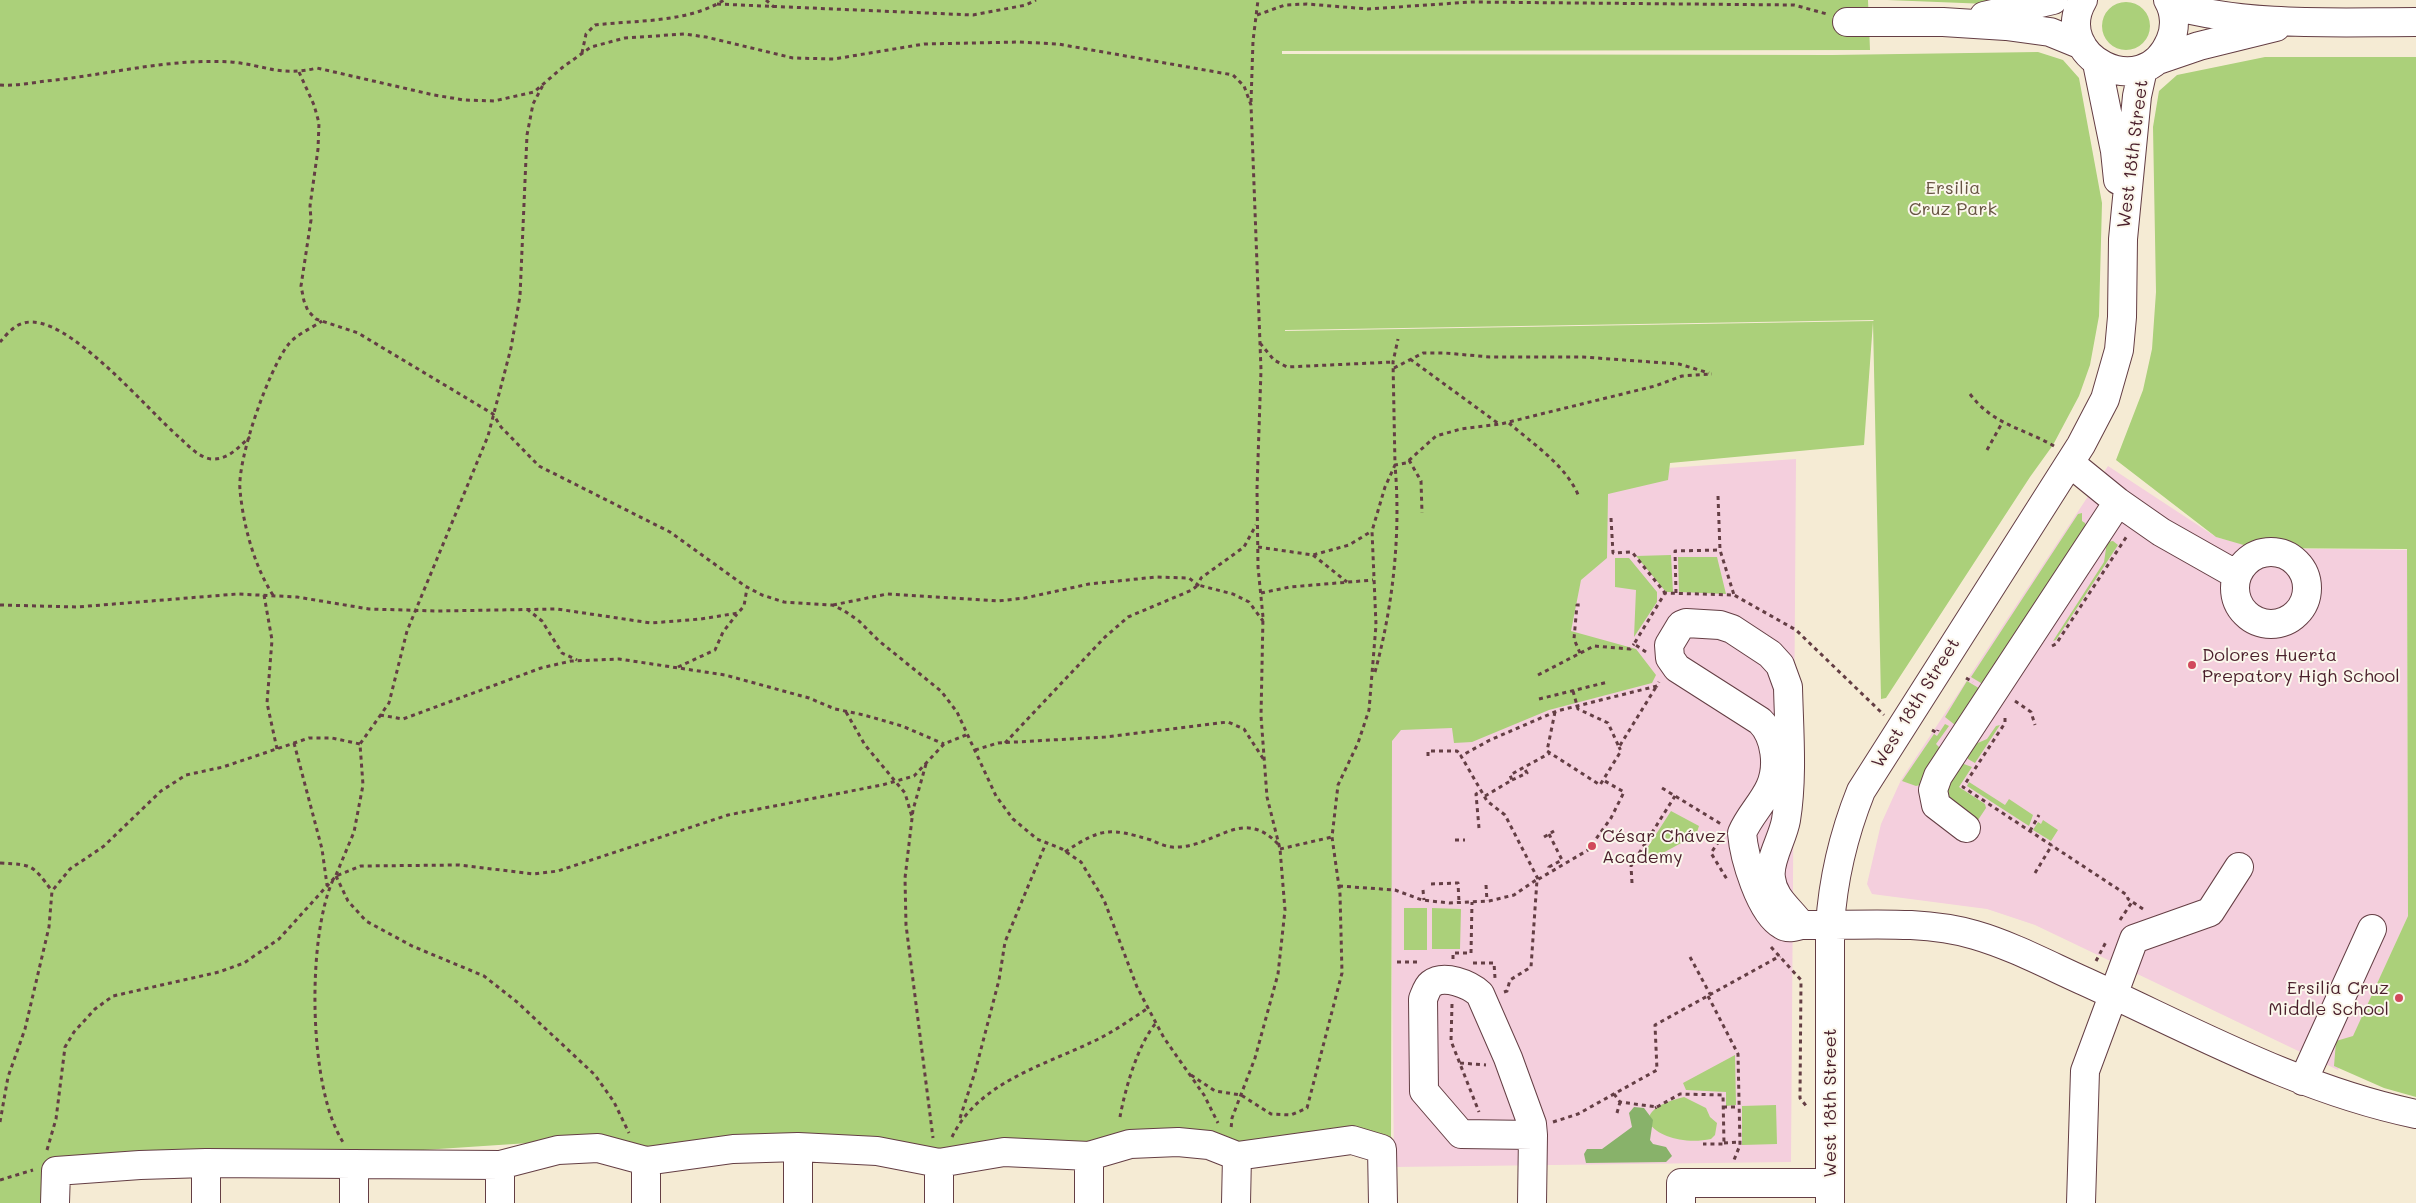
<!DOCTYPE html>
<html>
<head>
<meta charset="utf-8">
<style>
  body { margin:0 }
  canvas { display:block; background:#f5ebd4 }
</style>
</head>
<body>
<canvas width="2416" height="1203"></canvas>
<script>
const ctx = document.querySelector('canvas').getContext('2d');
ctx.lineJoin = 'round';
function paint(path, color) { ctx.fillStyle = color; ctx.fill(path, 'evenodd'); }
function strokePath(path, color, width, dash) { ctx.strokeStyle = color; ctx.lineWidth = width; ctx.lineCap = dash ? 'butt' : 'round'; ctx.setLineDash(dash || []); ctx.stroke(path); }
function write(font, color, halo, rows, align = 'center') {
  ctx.font = font + ' Mali,sans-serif'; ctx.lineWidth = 4; ctx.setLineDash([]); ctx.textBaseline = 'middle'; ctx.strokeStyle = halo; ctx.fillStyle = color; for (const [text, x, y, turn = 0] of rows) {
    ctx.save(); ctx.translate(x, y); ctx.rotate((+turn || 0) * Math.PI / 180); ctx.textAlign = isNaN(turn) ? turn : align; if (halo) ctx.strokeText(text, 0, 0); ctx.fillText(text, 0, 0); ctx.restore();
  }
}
paint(new Path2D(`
  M1796,459L1791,1162L1394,1167L1389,718L1582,474Z
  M2108,466L2216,537L2256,548L2407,550L2408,916L2338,1070L2035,925L1987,909L1872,894L1867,884L1881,824L1901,780Z`), '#f4cfdd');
paint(new Path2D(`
  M0,0H1868L1870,50L1282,51V54L1832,55L2038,52L2063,60L2079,78L2102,203L2099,316L2090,365L2079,396L2053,445L2030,477L1886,698L1881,699L1873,322L1864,445L1670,463L1668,480L1608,494L1607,558L1581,580L1571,631L1636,649L1656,675L1652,683L1549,710L1472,742L1454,743L1452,728L1401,730L1392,741L1391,1144L1086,1151H678L559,1141L393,1152L57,1158L44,1203H0ZM1873,320L1874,321L1285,331V330Z
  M1887,0H2014L1988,4Z
  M2102 26a24 24 0 1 1 48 0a24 24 0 1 1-48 0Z
  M2265,57H2416V1097L2384,1088L2334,1066L2336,1041L2353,1036L2408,916L2407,549L2254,548L2216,537L2116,460L2143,390L2152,349L2156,292L2153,127L2159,91L2177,75Z
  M2082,513V521L2085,523L2087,530L1986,686L1971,677L2078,514Z
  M2113,541L2118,545L2056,640L2053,641L2104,562L2107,542Z
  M1671,555L1673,592H1666L1636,556Z
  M1678,557H1717L1726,594L1679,592Z
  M1615,558H1629L1657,592V602L1634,637L1636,590L1615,587Z
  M1967,681L1982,690L1948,743H1943L1955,725L1945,717Z
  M1945,724L1949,726L1936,744L1942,750L1924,784L1916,786L1902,781L1934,734L1937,736Z
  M2000,725L1975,763L1968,759L1967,755L1973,745L1987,739L1996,726Z
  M1961,763L1972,767L1959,787L1985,804L1986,808L1978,820H1974L1947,797L1946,789Z
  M1969,782L2005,805L2009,799L2033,815L2029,826L1967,786Z
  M1671,811L1699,826L1696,835L1648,861L1642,856Z
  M2043,820L2058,830L2051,841L2033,830L2038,822L2041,824Z
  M1404,908H1427V950H1404Z
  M1432,908L1461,909L1460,949H1432Z
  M1735,1055L1736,1105L1726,1106V1092L1686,1090L1683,1083Z
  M1684,1097L1706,1108L1710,1117L1717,1123L1715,1135L1711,1139C1665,1149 1613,1114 1684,1097Z
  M1776,1105L1777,1144L1742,1145V1106Z`), '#abd07a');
paint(new Path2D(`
  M1634,1107L1644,1108L1653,1120L1650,1140L1653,1144L1666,1147L1672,1156L1666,1162L1586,1163L1584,1154L1587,1149H1602L1632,1127L1629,1113Z`), '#88b26a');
const minor = new Path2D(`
  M2083,0C2050,56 2143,105 2170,41C2176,28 2175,12 2168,0
  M2171,5C2250,27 2335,22 2416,22
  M1984,16L2053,0
  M1847,22H1943L2006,26L2050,32L2082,45
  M2158,60L2199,46L2276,27
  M2097,63L2115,151L2118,180
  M2070,463L2118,502L2161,532L2237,575
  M2235 588a36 36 0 1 1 72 0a36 36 0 1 1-72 0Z
  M1966,828L1936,805L1933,790L1938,776L2118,502
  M1801,925C1791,910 1773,899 1771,878C1768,861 1783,838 1786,820C1793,777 1789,730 1788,687L1780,665L1770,654L1732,629L1720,625L1686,623L1681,625L1669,645L1670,658L1677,668L1760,721C1776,737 1779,767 1770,787C1763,803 1749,816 1742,833C1744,857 1760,913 1782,925C1788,929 1794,927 1801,925C1857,926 1920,919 1975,935C2013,946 2050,966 2086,982C2193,1031 2300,1090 2416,1114
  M2303,1081L2372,929
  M1089,1156V1203
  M206,1163V1203
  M939,1163V1203
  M500,1165V1203
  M55,1203L56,1171L140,1165L206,1163L500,1165L558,1150L598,1148L646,1161L733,1149L798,1147L877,1151L939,1163L1004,1152L1089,1156L1130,1144L1178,1142L1209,1145L1237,1156L1352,1140L1382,1149L1383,1203
  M354,1203V1166
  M646,1203V1161
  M798,1203V1147
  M1236,1203L1237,1156
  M1532,1203L1533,1135L1532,1124L1508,1058L1480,994C1469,984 1444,974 1431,984C1427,987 1425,994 1423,999L1424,1091L1461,1134L1533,1135
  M1681,1203V1183H1830
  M1830,1203V926C1833,878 1843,836 1861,791L2081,445L2105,399L2119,350L2122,317L2123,239L2137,96L2143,69
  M2081,1203L2085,1071L2134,939L2210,912L2239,867`);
strokePath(minor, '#643e44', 30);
strokePath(new Path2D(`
  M766,0L774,7
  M717,4L973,15L1026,5L1036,0
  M1257,15L1285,5L1307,4L1368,9L1471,2L1794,5L1827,14
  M582,53L586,34L595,25C637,20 687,23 724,0
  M299,72L314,105L319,123L318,149L310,206L311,220L301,286L304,301L308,311L316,319L358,333L493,414L501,427L539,466L670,532L745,586L762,595L784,602L832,605L843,610L859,621L879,641L941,691L957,712L996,796L1013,819L1037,839L1062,849L1081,862L1104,900L1137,987L1148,1008L1164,1038L1204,1095L1218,1123
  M0,85C15,86 31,83 46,81C107,75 169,58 231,62C265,65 280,77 317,68L434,95L464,100L494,101L534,92L563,67L591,47L625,38L684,34L706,37L793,58L834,59L924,44L1019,42L1058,44L1233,75L1244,86L1251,105L1261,370L1257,489L1258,567L1263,617L1261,716L1267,797L1280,849L1285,910L1278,974L1255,1058L1232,1118L1231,1129
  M1251,102L1253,41L1258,0
  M0,342C6,335 14,325 24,323C66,311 149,412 180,438C189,446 198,457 211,459C229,460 238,447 250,437
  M1260,343L1274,360L1287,367L1393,362
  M1410,359L1499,424
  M1394,368L1423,353H1445L1490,357H1583L1679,364L1709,373
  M1970,394C1993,425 2023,428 2054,446
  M1509,423C1533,444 1567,466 1579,497
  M1987,450L2002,423
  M1409,460L1421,481L1422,513
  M1718,496L1720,550L1734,595
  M1611,518L1613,553L1632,552L1665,593
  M1258,547L1313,555L1349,545L1372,531
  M1313,555L1347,582
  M1261,593L1290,587L1373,580
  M1676,593L1675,551L1720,550
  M264,595L272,640L267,703L277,749
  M273,595C254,566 243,524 240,490C237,459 269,369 288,345C295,335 312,328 322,321
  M0,605L77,607L237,594L297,597L369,609L438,611L557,609L651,623L701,619L738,613L744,606L747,588
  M833,605L887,594L998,601L1025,598L1089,584L1156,577L1189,578L1198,585L1201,578L1244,547L1256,525
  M527,609L542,621L562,653L577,660
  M2052,646L2056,644L2127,536
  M1646,652L1634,644L1665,593L1734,595L1796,630L1884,715
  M1580,653L1574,639L1577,605H1581
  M678,667L715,650L723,632L737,614
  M1375,672C1393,606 1401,534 1395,465L1406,463L1436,436L1461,429L1501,424L1537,415L1655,386L1682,376L1712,374
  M1538,675L1594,646L1630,649L1634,644
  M1966,678L1973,682
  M1573,691L1578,709L1608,723L1619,747L1656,687
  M1539,699L1608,682
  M2015,701L2031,712L2035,725
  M846,712L865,745L905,793L912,817
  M1555,712L1547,751L1600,785L1621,751L1619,747
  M380,715L403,719L541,668L571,661L619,659L725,675L809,698L835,709L864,715L902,726L944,744
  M2005,718V723L1963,787L2127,895L2128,899L2146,911
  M1932,730L1937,733L1938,730
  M294,743L322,849L327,885
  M1005,743L1105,637L1128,617L1192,590L1198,585L1233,594L1249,602L1263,621
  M975,750L998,743L1105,737L1228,722L1244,729L1264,760
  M1428,756V751H1457L1461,756
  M926,764L913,810L905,878L906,925L933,1138
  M1512,780L1527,773L1524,768
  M1662,788L1721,824
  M1485,796L1512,780L1510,775L1550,753
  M1479,828L1476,794L1482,791
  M2030,831L2039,815
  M1549,834L1562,860L1549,867L1551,870
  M1544,837L1554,831
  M1455,840H1465
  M1719,841L1711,853L1728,881
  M1280,849L1332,837
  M1065,852C1102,827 1110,828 1151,840C1158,843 1168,848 1176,847C1216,847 1242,806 1278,844
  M0,863C33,865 32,864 52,891
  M2035,873L2052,845
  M336,875L354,832L363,785L360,744L389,703L407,631L488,436L511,348L520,296L527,135L533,104L543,85
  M336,876L348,901L366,921L412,946L484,976L517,1002L595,1075L614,1102L629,1133
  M1538,879L1505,815L1487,801L1461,756L1490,740L1557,711L1657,686L1659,682
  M333,880C307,937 308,1088 343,1142
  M1632,883L1631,866L1675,796
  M1431,884L1458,883L1459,902
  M1486,885L1487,901
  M1339,886L1395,890L1422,900L1449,903L1489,901L1514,895L1536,880
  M1423,890L1424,900
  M2120,920L2132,902
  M1771,947L1801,980L1800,1098L1807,1107
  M1690,957L1710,994
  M1453,959V953H1471L1472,902
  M2096,961L2107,940
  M1397,962H1420
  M1473,963H1494L1495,978
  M1504,992L1507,991L1510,980L1531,967L1537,880L1588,850L1611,818L1624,792L1603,780
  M1708,996L1738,1054L1740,1145L1734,1160
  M1452,1004L1451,1041L1479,1112
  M1460,1063L1486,1065
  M1191,1075L1215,1091L1241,1095L1271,1114L1291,1115L1307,1108L1342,973L1340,894L1332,837L1338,785L1358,743L1369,710L1376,625L1372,531L1385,487L1395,465L1393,362L1398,339
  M1614,1094L1620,1102L1657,1107L1655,1108
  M1657,1107L1680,1094L1723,1095L1724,1144H1703
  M1723,1107H1739
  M1617,1113L1620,1102
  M1120,1117C1125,1089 1138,1044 1156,1023
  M960,1118L975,1072L999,980L1005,942L1046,843
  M0,1122L8,1077L25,1029L49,927L52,891L70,869L104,846L161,791L186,775L223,767L309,738H332L360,744
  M1553,1122L1578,1114L1657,1070L1655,1025L1780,956
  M952,1137C978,1083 1042,1066 1092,1042C1112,1033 1130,1020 1148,1008
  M1724,1143L1740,1142
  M47,1150L56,1119L65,1047L74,1032L95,1009L113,996L219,972L244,963L279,939L336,876L361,866L459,865L534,874L558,871L728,815L882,785L914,776L944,744L966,735
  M0,1180L33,1170`), '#643e44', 3, [4, 4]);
strokePath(minor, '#fff', 28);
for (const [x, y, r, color] of [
  [2192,665,5,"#d1495b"],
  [1592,846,5,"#d1495b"],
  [2399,998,5,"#d1495b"]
]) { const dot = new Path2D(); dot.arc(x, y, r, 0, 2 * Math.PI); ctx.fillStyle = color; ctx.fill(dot); strokePath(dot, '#fbf7ec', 2); }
write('18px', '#4a1f2b', '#fbf7ec', [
  ["West 18th Street",2133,154,-83],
  ["West 18th Street",1916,703,-58],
  ["West 18th Street",1830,1103,-90]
]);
write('18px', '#675443', '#fbf7ec', [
  ["Ersilia",1953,188],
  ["Cruz Park",1953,209]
]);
write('18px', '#4a1f2b', '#fbf7ec', [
  ["Dolores Huerta",2202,655],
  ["Prepatory High School",2202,676],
  ["César Chávez",1602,836],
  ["Academy",1602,857],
  ["Ersilia Cruz",2389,988,"right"],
  ["Middle School",2389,1009,"right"]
], 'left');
</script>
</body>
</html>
